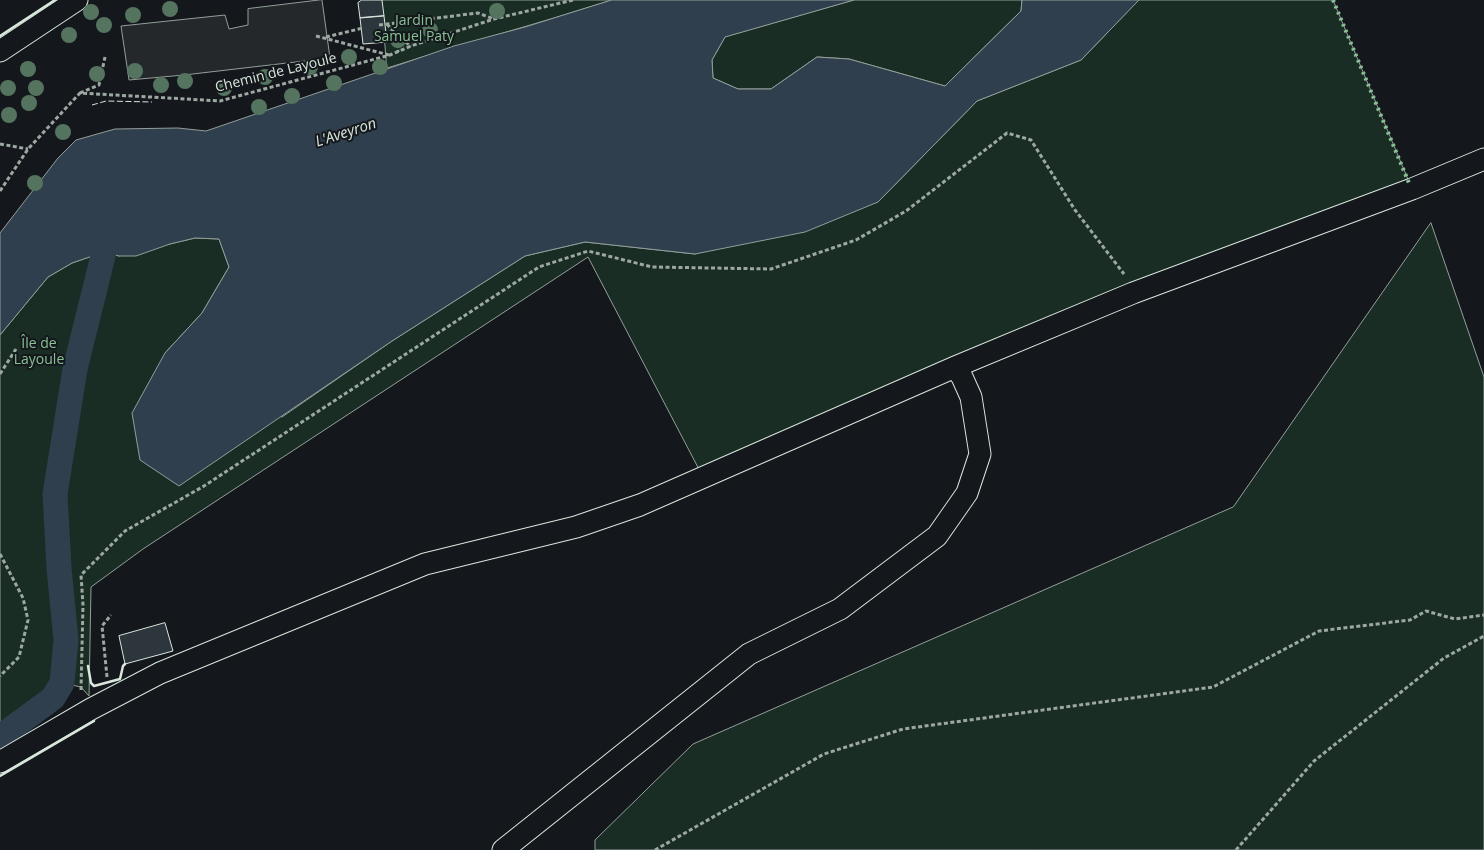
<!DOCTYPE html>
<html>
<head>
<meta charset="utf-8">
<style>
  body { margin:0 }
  canvas { display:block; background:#14181c }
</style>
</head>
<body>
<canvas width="1484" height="850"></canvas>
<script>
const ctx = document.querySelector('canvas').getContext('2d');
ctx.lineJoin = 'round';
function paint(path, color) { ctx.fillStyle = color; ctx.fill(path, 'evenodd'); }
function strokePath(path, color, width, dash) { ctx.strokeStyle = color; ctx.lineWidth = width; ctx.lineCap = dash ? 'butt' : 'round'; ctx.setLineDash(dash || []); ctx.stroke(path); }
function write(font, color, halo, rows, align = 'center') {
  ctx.font = font + ' "Open Sans",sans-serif'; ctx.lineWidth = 4; ctx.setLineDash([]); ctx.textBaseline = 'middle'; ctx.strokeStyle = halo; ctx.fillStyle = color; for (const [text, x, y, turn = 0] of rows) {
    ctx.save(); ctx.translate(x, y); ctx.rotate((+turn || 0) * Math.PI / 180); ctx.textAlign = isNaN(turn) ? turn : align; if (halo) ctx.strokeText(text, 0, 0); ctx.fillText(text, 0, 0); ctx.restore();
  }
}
const green = new Path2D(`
  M382,0H612C538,24 462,44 387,68Z
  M854,0H1022L1021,11L945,86L849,59L817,57L771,89H738L713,78L712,60L725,37Z
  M1139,0H1333L1412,189L703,477L588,257L143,549L91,587L89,696L81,687L62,683L53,698L0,737V335L48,277L72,263L104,252L119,256L195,238L219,239L229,267L202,313L165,353L282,417L392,341L525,256L585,242L695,254L878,202L977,101L1081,60Z
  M1431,223L1484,377V850H595V840L693,744L1233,507Z`);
paint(green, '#1a2d24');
strokePath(green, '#939e99', 1);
const parking = new Path2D(`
  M322,0L330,58L184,75L129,80L121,26L225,15L229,29L248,25V9Z`);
paint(parking, '#24282b');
strokePath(parking, '#939e99', 1);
const water = new Path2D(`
  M612,0H854L725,37L712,60L713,78L738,89H771L817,57L849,59L945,86L1021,11L1022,0H1139L1081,60L977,101L878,202L805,232L695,254L585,242L525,256L392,341L179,486L140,460L132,413L165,353L202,313L229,267L219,239L195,238L170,244L136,256H119L104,252L72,263L48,277L0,335V233L58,158L76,140L115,129L178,128L206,131L454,46L525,27Z`);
paint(water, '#2f3f4d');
strokePath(water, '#939e99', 1);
strokePath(new Path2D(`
  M0,737L53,698L62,683L66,640L59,568L55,494L75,369L104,252L115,219`), '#2f3f4d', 25);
const building = new Path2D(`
  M362,0H382L384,16L360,18L358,3Z
  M384,16L387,42L363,44L360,18Z
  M165,623L173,651L125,664L119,636Z`);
paint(building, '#2c363c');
strokePath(building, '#d8e6dc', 1);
const street = new Path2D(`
  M0,51L77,0
  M0,762L91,709L160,673L425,564L576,527L640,505L955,367L1133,293L1412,189L1484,159
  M503,850L749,654L840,609L937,536L967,493L980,454L971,397L962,377L955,367`);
strokePath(street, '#d8e6dc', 23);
strokePath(new Path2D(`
  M387,24L397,36L411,46
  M379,25L478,13L494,19
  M316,36L389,55
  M326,37L363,28
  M397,37L398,52
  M80,93L99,85L105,57
  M0,144L28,149
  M0,191L28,149L80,93L220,101L390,55L411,46L494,19L573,0
  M0,374L16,349
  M0,554L23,598L28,620L19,657L0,676
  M107,677L102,626L111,615
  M81,690L83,605L81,575L125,531L204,486L539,267L588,251L652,267L771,269L856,240L906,211L1007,133L1031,140L1075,210L1124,274
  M655,850L824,754L903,729L1213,687L1319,631L1410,620L1426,611L1455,619L1484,615
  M1236,850L1314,761L1444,658L1484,636`), '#9da8a2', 3, [4, 2.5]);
strokePath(street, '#14181c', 21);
strokePath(new Path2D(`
  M1333,0L1409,183`), '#8ac095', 4, [2.5, 4]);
strokePath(new Path2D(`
  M92,105L106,101L152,102`), '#d8e6dc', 1, [6, 2.5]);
strokePath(new Path2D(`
  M0,36L55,0
  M88,666L91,683L94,686L120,679L123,666L125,664
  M0,776L94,721`), '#d8e6dc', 2.5);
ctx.fillStyle = '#55745f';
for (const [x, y] of [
  [170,9],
  [497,11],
  [91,12],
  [133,15],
  [104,25],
  [430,30],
  [69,35],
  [398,40],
  [349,57],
  [310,67],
  [380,67],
  [28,69],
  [135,71],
  [97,74],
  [265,77],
  [185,81],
  [334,83],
  [161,85],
  [8,88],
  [36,88],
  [224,88],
  [292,96],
  [29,103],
  [259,107],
  [9,115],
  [63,132],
  [35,183]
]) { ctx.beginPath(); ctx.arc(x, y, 8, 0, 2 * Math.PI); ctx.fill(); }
write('14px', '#8ac095', '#14181c', [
  ["Jardin",414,21],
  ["Samuel Paty",414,37],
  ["Île de",39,344],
  ["Layoule",39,360]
]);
write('14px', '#d8e6dc', '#14181c', [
  ["Chemin de Layoule",276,73,-14]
]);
write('italic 15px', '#d8e6dc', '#14181c', [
  ["L'Aveyron",346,133,-18]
]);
</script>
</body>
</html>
